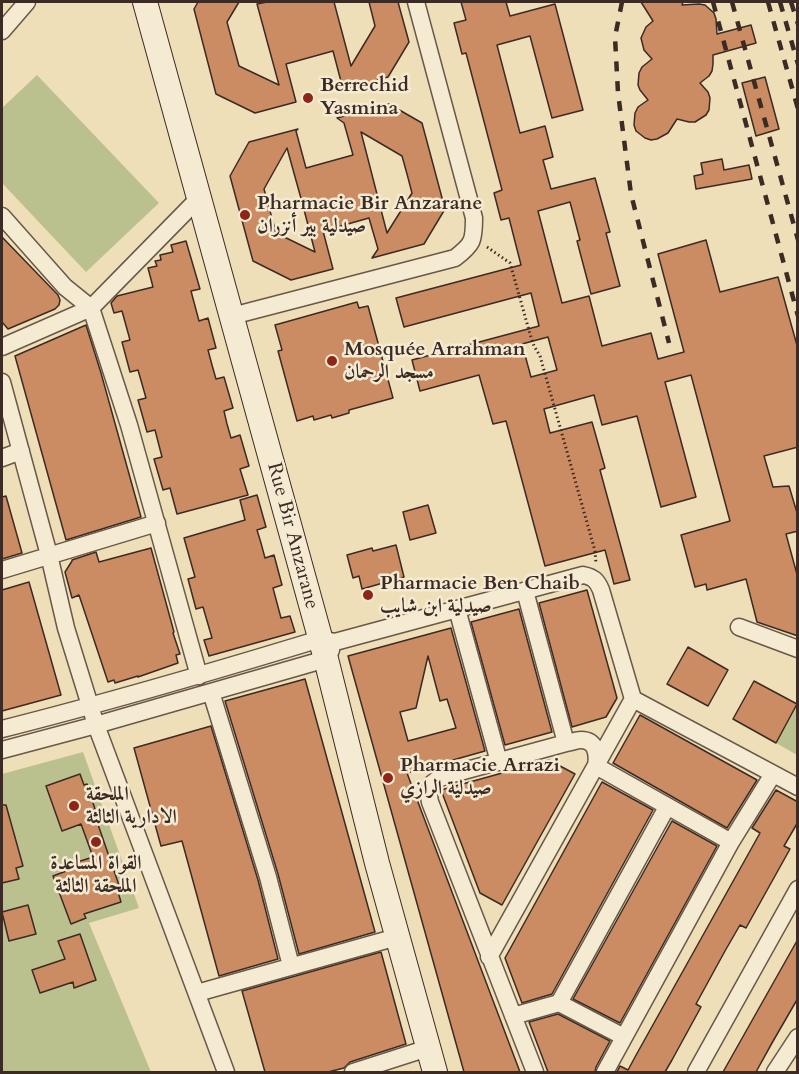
<!DOCTYPE html>
<html>
<head>
<meta charset="utf-8">
<style>
  body { margin:0 }
  #map { position:relative; width:799px; height:1074px; overflow:hidden; background:#efdfb9; font-family:Cardo,serif }
  canvas { display:block }
  .frame { position:absolute; inset:0; border:3px solid #3b2b24; pointer-events:none }
</style>
</head>
<body>
<div id="map">
<canvas width="799" height="1074"></canvas>
<div class="frame"></div>
</div>
<script>
const ctx = document.querySelector('canvas').getContext('2d');
ctx.lineJoin = 'round';
function paint(path, color) { ctx.fillStyle = color; ctx.fill(path, 'evenodd'); }
function strokePath(path, color, width, dash) { ctx.strokeStyle = color; ctx.lineWidth = width; ctx.lineCap = dash ? 'butt' : 'round'; ctx.setLineDash(dash || []); ctx.stroke(path); }
function write(font, color, halo, rows, align = 'center') {
  ctx.font = font + ' Cardo,Amiri,serif'; ctx.lineWidth = 5; ctx.setLineDash([]); ctx.textBaseline = 'middle'; ctx.strokeStyle = halo; ctx.fillStyle = color; for (const [text, x, y, turn = 0] of rows) {
    ctx.save(); ctx.translate(x, y); ctx.rotate((+turn || 0) * Math.PI / 180); ctx.textAlign = isNaN(turn) ? turn : align; if (halo) ctx.strokeText(text, 0, 0); ctx.fillText(text, 0, 0); ctx.restore();
  }
}
paint(new Path2D(`
  M37,75L159,203L86,272L2,183V108Z
  M797,703V755L776,743Z
  M83,752L139,908L89,923L151,1072H2V774Z`), '#bbc18e');
const building = new Path2D(`
  M198,2H239L227,22L239,66L279,85L257,4L267,2H334L351,66L375,26L369,2H398L409,42L388,77L343,89L333,51L286,64L296,102L255,113L216,94L194,9Z
  M461,2H506L510,16L555,4L583,110L552,118L530,36L497,45L520,133L545,126L553,157L543,160L551,189L595,178L610,232L606,233L620,286L591,294L577,241L580,240L570,202L538,211L562,303L589,296L602,346L651,333L658,359L684,352L658,254L706,240L720,292L778,277L798,349V447L764,456L773,487L789,486L798,516V531L786,534L798,578V636L757,622L746,579L707,590L706,584L695,587L681,535L730,521L691,375L665,382L696,497L661,507L637,416L602,425L594,395L544,409L550,433L592,422L605,468L600,470L630,580L614,584L605,550L545,566L506,421L493,424L479,375L420,391L412,360L539,326L531,293L404,327L396,298L521,265L509,218L501,220L494,193L502,190L466,53L462,54L454,23L466,20ZM548,337L557,370L531,377L522,344Z
  M641,2H683L682,5L699,4L705,5L714,13L716,19L717,34L751,25L756,43L713,55V64L712,71L709,76L700,83L708,92L710,98L709,110L706,115L695,122H689L677,119L668,133L657,139L651,140L645,138L636,131L634,125L635,113L638,107L648,100L640,90L638,85L639,73L642,67L652,59L644,50L641,38L646,27L653,21Z
  M765,77L779,129L756,136L742,83Z
  M389,104L422,123L445,209L424,244L372,258L378,249L369,218L323,231L333,269L291,280L253,261L230,176L249,142L298,129L296,131L306,168L353,155L344,123L337,118ZM361,132L402,156L407,174L412,193L387,233ZM287,148L302,202L315,252L276,233L264,189Z
  M722,159L724,170L749,165L752,179L696,189L694,176L703,174L701,163Z
  M2,237L58,295L60,300L59,305L55,309L8,329L2,322Z
  M186,241L200,289L191,291L199,321L208,318L216,348L208,350L212,365L216,379L224,377L233,408L224,411L227,424L231,438L240,435L249,466L240,469L248,495L177,514L170,488L163,490L154,459L162,457L155,430L147,432L138,400L146,398L138,370L130,372L122,342L130,340L122,311L114,313L111,303L117,296L153,287L148,268L157,266L155,261L161,260L160,255L173,252L171,245Z
  M357,302L359,308L368,306L393,398L349,410V413L332,418L331,415L314,420L313,416L297,421L278,351L282,350L275,325Z
  M86,325L101,373L141,517L66,540L15,356Z
  M257,495L266,527L257,530L261,543L265,558L274,555L282,585L273,588L281,618L290,616L295,632L209,656L204,640L212,638L203,607L196,609L188,579L195,577L184,538L245,520L240,500Z
  M6,496L22,553L2,559V497Z
  M428,505L436,533L410,540L403,512Z
  M396,545L404,577L362,589L359,576L353,578L347,555L372,548L373,551Z
  M151,548L174,632L173,633L180,654L176,655L178,663L138,677V676L115,683L114,680L108,682L79,595L72,598L65,572L72,561V560L96,552L99,562Z
  M29,582L61,695L2,711V590Z
  M587,590L617,698L606,717L572,727L539,603Z
  M519,609L552,732L505,745L471,622Z
  M451,628L485,751L407,773L520,1072H464L348,656ZM428,656L440,701L447,699L456,728L408,741L400,712L416,708Z
  M688,647L728,670L708,706L667,684Z
  M305,679L375,932L299,954L278,874L225,701Z
  M754,681L797,704L776,743L733,719Z
  M640,715L757,780L727,828L613,763Z
  M211,726L258,880L278,959L219,976L182,841L161,846L134,748Z
  M549,760L575,774L502,905L480,893L441,790Z
  M80,774L84,785L87,784L95,809L93,810L121,891L118,892L121,902L84,914L86,918L71,924L53,876L69,870L68,865L93,857L81,824L62,831L46,786Z
  M602,782L653,810L552,994L522,1003L505,958Z
  M776,790L798,802V822L784,846L790,849L746,928L740,925L725,951L696,1004L701,1007L672,1060L665,1072H617L620,1066L628,1070L635,1057L760,833L752,828Z
  M2,805H6L23,866L16,868L19,879L2,883Z
  M672,821L717,846L620,1023L573,999Z
  M28,905L36,934L9,941L2,912Z
  M80,934L96,980L74,988L73,982L40,993L32,970L65,959L58,941Z
  M798,939V998L772,1043L756,1072H723Z
  M381,952L406,1044L350,1062L344,1068L328,1072H265L242,991Z
  M558,1014L610,1041L596,1067L595,1072H548L529,1022Z`);
paint(building, '#cb8b63');
strokePath(building, '#3b2b24', 1.5);
const street = new Path2D(`
  M2,31L27,2
  M2,216L65,287L91,308L129,425L199,676
  M232,316L455,258C473,244 474,241 474,218L416,2
  M2,347L91,308L199,198
  M2,382L49,555L66,628L96,725L226,1072
  M2,458L21,451
  M2,570L157,523
  M525,591L566,743C570,743 576,740 581,740C596,740 598,754 596,766L731,842
  M457,609L499,762
  M739,627L798,649
  M211,692L268,877L291,966
  M2,729C109,702 215,671 320,639L335,642L583,575C593,577 597,580 601,590L633,699L798,787
  M2,750L96,725L326,659L331,650
  M489,957L633,699
  M197,993L397,937
  M559,1003L624,1037
  M513,1016L559,1003L667,807
  M353,1072L428,1048
  M535,1072L430,802C427,786 430,782 445,776L566,743
  M605,1072L731,842L773,774
  M696,1072L798,889
  M775,1072L798,1037`);
const secondary = new Path2D(`
  M145,2L326,659L377,863L435,1072`);
strokePath(street, '#685849', 19);
strokePath(secondary, '#3b2b24', 26);
strokePath(new Path2D(`
  M487,247L510,263L530,334L534,346L540,356L595,551L596,563`), '#3b2b24', 3, [1.5, 3]);
strokePath(street, '#f5ead2', 16);
strokePath(secondary, '#f5ead2', 24);
strokePath(new Path2D(`
  M622,2L615,37L618,93L631,194L669,343
  M713,2L798,316
  M732,2L798,240
  M768,2L798,109
  M780,2L798,64
  M791,2L798,24`), '#3b2b24', 4.5, [10, 10]);
for (const [x, y, r, color] of [
  [308,98,6,"#8f2418"],
  [245,215,6,"#8f2418"],
  [332,361,6,"#8f2418"],
  [368,595,6,"#8f2418"],
  [388,778,6,"#8f2418"],
  [74,806,6,"#8f2418"],
  [96,842,6,"#8f2418"]
]) { const dot = new Path2D(); dot.arc(x, y, r, 0, 2 * Math.PI); ctx.fillStyle = color; ctx.fill(dot); strokePath(dot, '#f5ead2', 2); }
write('bold 20px', '#3b2b24', '#f5ead2', [
  ["Berrechid",320,86],
  ["Yasmina",320,109],
  ["Pharmacie Bir Anzarane",257,204],
  ["صيدلية بير أنزران",257,227],
  ["Mosquée Arrahman",344,350],
  ["مسجد الرحمان",344,373],
  ["Pharmacie Ben Chaib",380,584],
  ["صيدلية ابن شايب",380,607],
  ["Pharmacie Arrazi",400,766],
  ["صيدلية الرازي",400,789],
  ["الملحقة",86,795],
  ["الادارية الثالثة",86,818],
  ["القواة المساعدة",96,864,"center"],
  ["الملحقة الثالثة",96,887,"center"]
], 'left');
write('20px', '#3b2b24', '#f5ead2', [
  ["Rue Bir Anzarane",292,536,75]
]);
</script>
</body>
</html>
